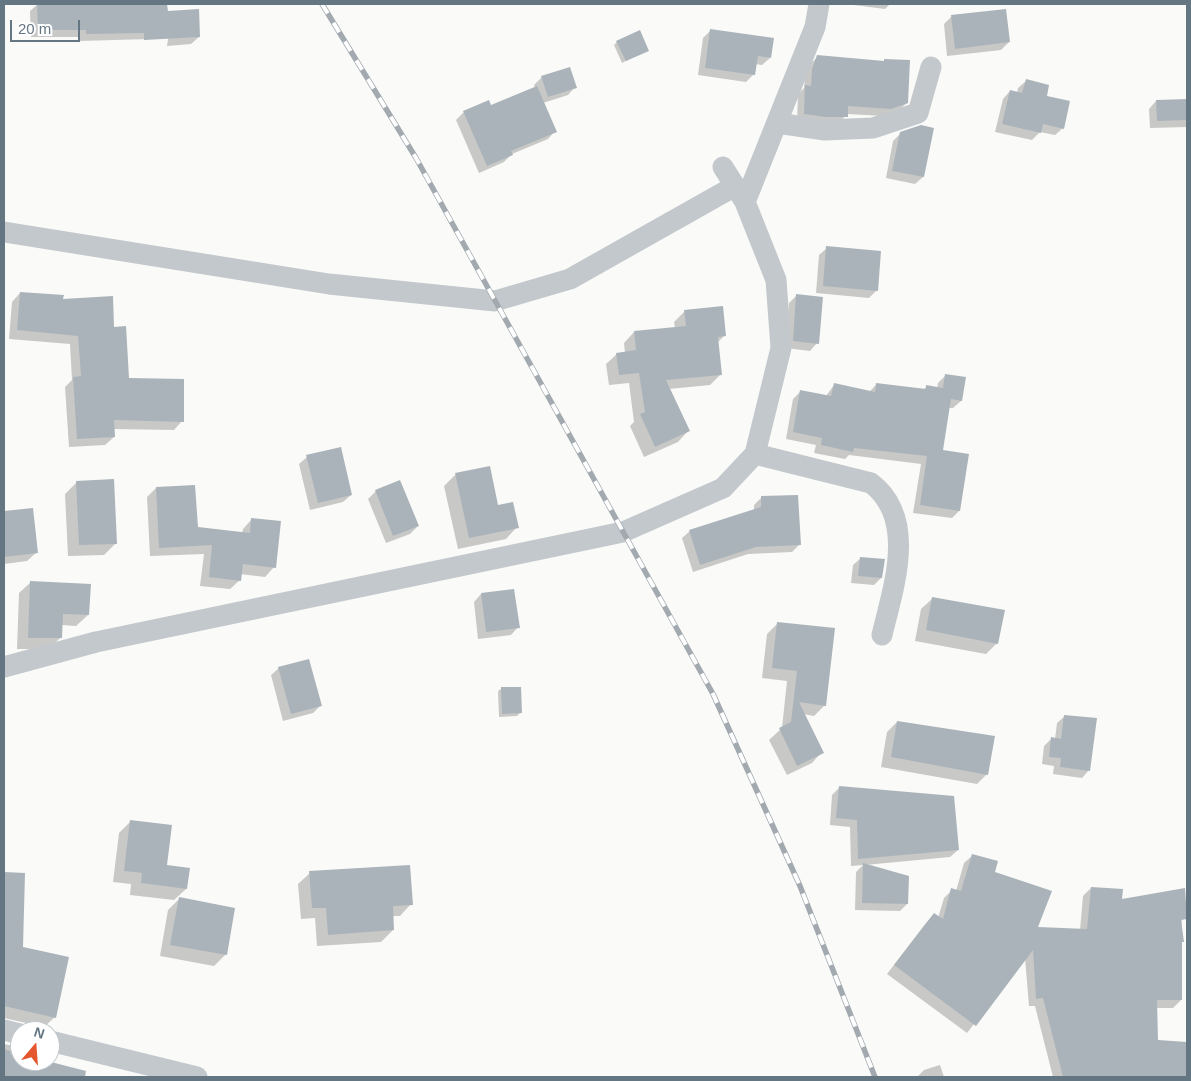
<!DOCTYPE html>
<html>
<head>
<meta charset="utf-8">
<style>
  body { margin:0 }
  #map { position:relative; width:1191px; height:1081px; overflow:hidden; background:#fafaf8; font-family:Helvetica,sans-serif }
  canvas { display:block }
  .frame { position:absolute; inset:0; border:5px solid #657683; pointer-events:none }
  .north { position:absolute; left:10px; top:1021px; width:50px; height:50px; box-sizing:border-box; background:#fff; border:1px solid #c1c8cd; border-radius:50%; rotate:18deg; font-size:14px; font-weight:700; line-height:20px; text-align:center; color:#657683 }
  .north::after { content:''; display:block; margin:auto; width:18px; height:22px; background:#e4572e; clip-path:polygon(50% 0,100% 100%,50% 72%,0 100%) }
  .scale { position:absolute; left:10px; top:20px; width:70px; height:22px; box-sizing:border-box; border:2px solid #657683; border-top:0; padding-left:6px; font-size:15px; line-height:18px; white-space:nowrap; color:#657683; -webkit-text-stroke:4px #fff; paint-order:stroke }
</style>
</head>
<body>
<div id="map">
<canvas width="1191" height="1081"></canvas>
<div class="frame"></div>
<div class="north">N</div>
<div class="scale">20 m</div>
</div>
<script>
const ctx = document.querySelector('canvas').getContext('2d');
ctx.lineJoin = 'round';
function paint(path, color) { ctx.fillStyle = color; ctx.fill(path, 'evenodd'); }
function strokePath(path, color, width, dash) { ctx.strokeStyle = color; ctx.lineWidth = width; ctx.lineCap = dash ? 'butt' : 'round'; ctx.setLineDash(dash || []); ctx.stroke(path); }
paint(new Path2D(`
  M38,4H158V32L151,39L79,41V37H31L30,11Z
  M846,4H890L885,9Z
  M1005,11L1009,42L1001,50L947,56L944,24L951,17Z
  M171,19L199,37L191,44L167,46Z
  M711,30L770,58L762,65L755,64L754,74L746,82L698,75L703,38Z
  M617,42L647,50L622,63L614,45Z
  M818,57L883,62L885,60L907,103L899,110L883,116L847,114L839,123L797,121L798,94L804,88L805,77L810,64Z
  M542,77L575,87L568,95L543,103L555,131L548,139L512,154L504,162L479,173L456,120L464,112L491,107L535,88L534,85Z
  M1026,81L1045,96L1063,128L1055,135L1040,132L1032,140L995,132L1003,99L1010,91L1017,93L1018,88Z
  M1187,100V127L1150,128L1149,109L1156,101Z
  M901,133L923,177L915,184L886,178L893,141Z
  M827,248L877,290L869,298L816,293L819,255Z
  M20,293L62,300L113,329L128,380L182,421L174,430L113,429L114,437L105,445L69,447L65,387L72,380L70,344L9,339L12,302Z
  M796,296L817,343L810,351L786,348L789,303Z
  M685,311L725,335L718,342L721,374L710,385L669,389L688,431L678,442L644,457L630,426L634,422L629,383L609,385L606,364L617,354L625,353L624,343L634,332L675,328L674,322Z
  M946,375L964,378L961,401L953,408H948L941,451L959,511L952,518L913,513L921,464L849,455L845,459L814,453L816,445L786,439L793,399L801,391L826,396L834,385L869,392L877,384L923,390L927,386L937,388L938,383Z
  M307,457L351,495L343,502L310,510L299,464Z
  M455,475L498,507L517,527L506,539L458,549L444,486Z
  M77,482L116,543L104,555L68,556L65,494Z
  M156,488L196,528L242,534L243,529L252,519L274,567L265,577L240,574V580L230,589L200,586L204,554L150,556L147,497Z
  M376,491L418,526L410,534L386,543L368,499Z
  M761,498L799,545L792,552L748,554L693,572L682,538L690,531L754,511V505Z
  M32,510L37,552L27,561L4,564V513Z
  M861,558L881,578L874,585L851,583L853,565Z
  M31,582L88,615L76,626L61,625L60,638L49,649H17L19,593Z
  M481,594L518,627L511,635L478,639L474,602Z
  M933,598L997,643L986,654L915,641L921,609Z
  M778,623L825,705L814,716L803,714L822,752L812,763L787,775L769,740L782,728L787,681L762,678L767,634Z
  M279,668L320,706L313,713L283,721L271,675Z
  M502,688L521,712L517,716L499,717L498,691Z
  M1065,716L1089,770L1082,778L1053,774L1054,766L1042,764L1044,746L1051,739H1055L1057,723Z
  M897,722L987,774L977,784L881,767L887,732Z
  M840,787L958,850L950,857L865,865L907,904L900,911L855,910L856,872L863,865L851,866L850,827L830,825L832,795Z
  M131,821L186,889L174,900L130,895L131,884L113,882L119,833Z
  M973,855L993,873L1037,928L1080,930L1083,896L1091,888L1121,900L1182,890L1181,1000L1173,1008H1156L1157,1041L1187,1043V1077H1053L1035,1006H1029L1025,958L967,1033L887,974L926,923L934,915L938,918L944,898L952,890L956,891L964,863Z
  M310,873L411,904L400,916H392L393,930L381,942L317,946L315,918L301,919L298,884Z
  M4,874H24L21,948L55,1017L44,1027L4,1018Z
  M179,899L226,954L214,966L160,956L168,910Z
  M4,1044L20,1047V1061H43L76,1070L74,1077H4Z
  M940,1065L944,1077H917L924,1070Z`), '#0003');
paint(new Path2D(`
  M37,4H167L168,11L199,9L200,37L144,40V33L86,34V30H38Z
  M1006,9L1010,42L955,49L951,15Z
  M710,29L774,38L771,58L758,56L755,75L705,68Z
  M640,30L649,51L626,61L616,41Z
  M817,55L884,61V59L910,60L908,103L891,109L848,106V117H826L804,114L805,85L811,86L812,69Z
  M570,67L577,88L548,97L541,76Z
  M1026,79L1049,85L1047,96L1070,101L1064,129L1043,124L1041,133L1002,124L1010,90L1022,93Z
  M537,86L557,132L511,151L513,155L487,166L463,111L489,100L491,105Z
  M1187,99V120L1157,121L1156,100Z
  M921,125L934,128L924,177L892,171L900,132Z
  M826,246L881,251L878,291L823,286Z
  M20,292L64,295L63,299L113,296L114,327L126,326L129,378L184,379V422L114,420L115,437L77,439L73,377L81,376L78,336L17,330Z
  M796,294L823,297L819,344L793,341Z
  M723,306L726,336L718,337L722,375L666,380L690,431L655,447L640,414L645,412L639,373L619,375L616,353L636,350L634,331L686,326L684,310Z
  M945,374L966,377L962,401L951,399L943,450L969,454L960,511L920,505L927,456L854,448L853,452L821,445L822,438L793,432L800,390L831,396L834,383L875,392L876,383L926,389V385L943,388Z
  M341,447L352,495L318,503L306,455Z
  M490,466L498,505L513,502L519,528L469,538L455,473Z
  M114,479L117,544L79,545L76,481Z
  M400,480L419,526L393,536L375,490Z
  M195,485L198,527L250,533L251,518L281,521L276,568L243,564L241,581L209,577L212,545L159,548L156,487Z
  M798,495L801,545L756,547L700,565L689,530L761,507V496Z
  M33,508L38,553L4,557V511Z
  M860,557L885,559L882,578L858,576Z
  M30,581L91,584L89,615L63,614L62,638H28Z
  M514,589L520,628L486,632L481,593Z
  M932,597L1005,610L998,644L926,630Z
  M777,622L835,628L826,706L799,702L824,753L797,766L779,728L791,722L797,671L772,668Z
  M309,659L322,706L291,714L278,667Z
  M501,687H521L522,713L502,714Z
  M1064,715L1097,718L1090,771L1060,767L1061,758L1049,757L1051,737L1061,739Z
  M897,721L995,736L988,775L891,757Z
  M839,786L954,796L959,850L858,859L857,820L836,818Z
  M130,820L172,825L167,865L190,868L187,889L141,883L142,873L124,871Z
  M972,854L998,861L995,872L1052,891L1038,927L1087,929L1091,887L1123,889L1122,899L1185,888L1187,919L1181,920L1184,942H1182V1000H1157L1158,1040L1187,1042V1077H1063L1043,998L1036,999L1033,950L976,1026L894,965L934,913L943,919L951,888L961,891Z
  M863,863L909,876L908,904L862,903Z
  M410,865L413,905L393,906L394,930L328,935L326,908H312L309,871Z
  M4,872L25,873L23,947L69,957L56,1018L4,1006Z
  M179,897L235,908L227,955L170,945Z
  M4,1049L20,1054V1061H47L86,1071L85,1077H4Z`), '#aab3b9');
strokePath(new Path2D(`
  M777,123L825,130L873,128L918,113L931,67
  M745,202L815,27L819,4
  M4,232L329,284L495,301L570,279L735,186
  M755,454L871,483C918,519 893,588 882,635
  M4,667L96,642L623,532L723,488L755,454L781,348L776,280L745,202L723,167
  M4,1030L20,1034
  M50,1041L197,1077`), '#c3c8cc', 21);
const rail = new Path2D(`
  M322,4L416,158L713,694L800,886L875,1077`);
strokePath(rail, '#a2aab0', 5.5);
strokePath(rail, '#fff', 4, [11]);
</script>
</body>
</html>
